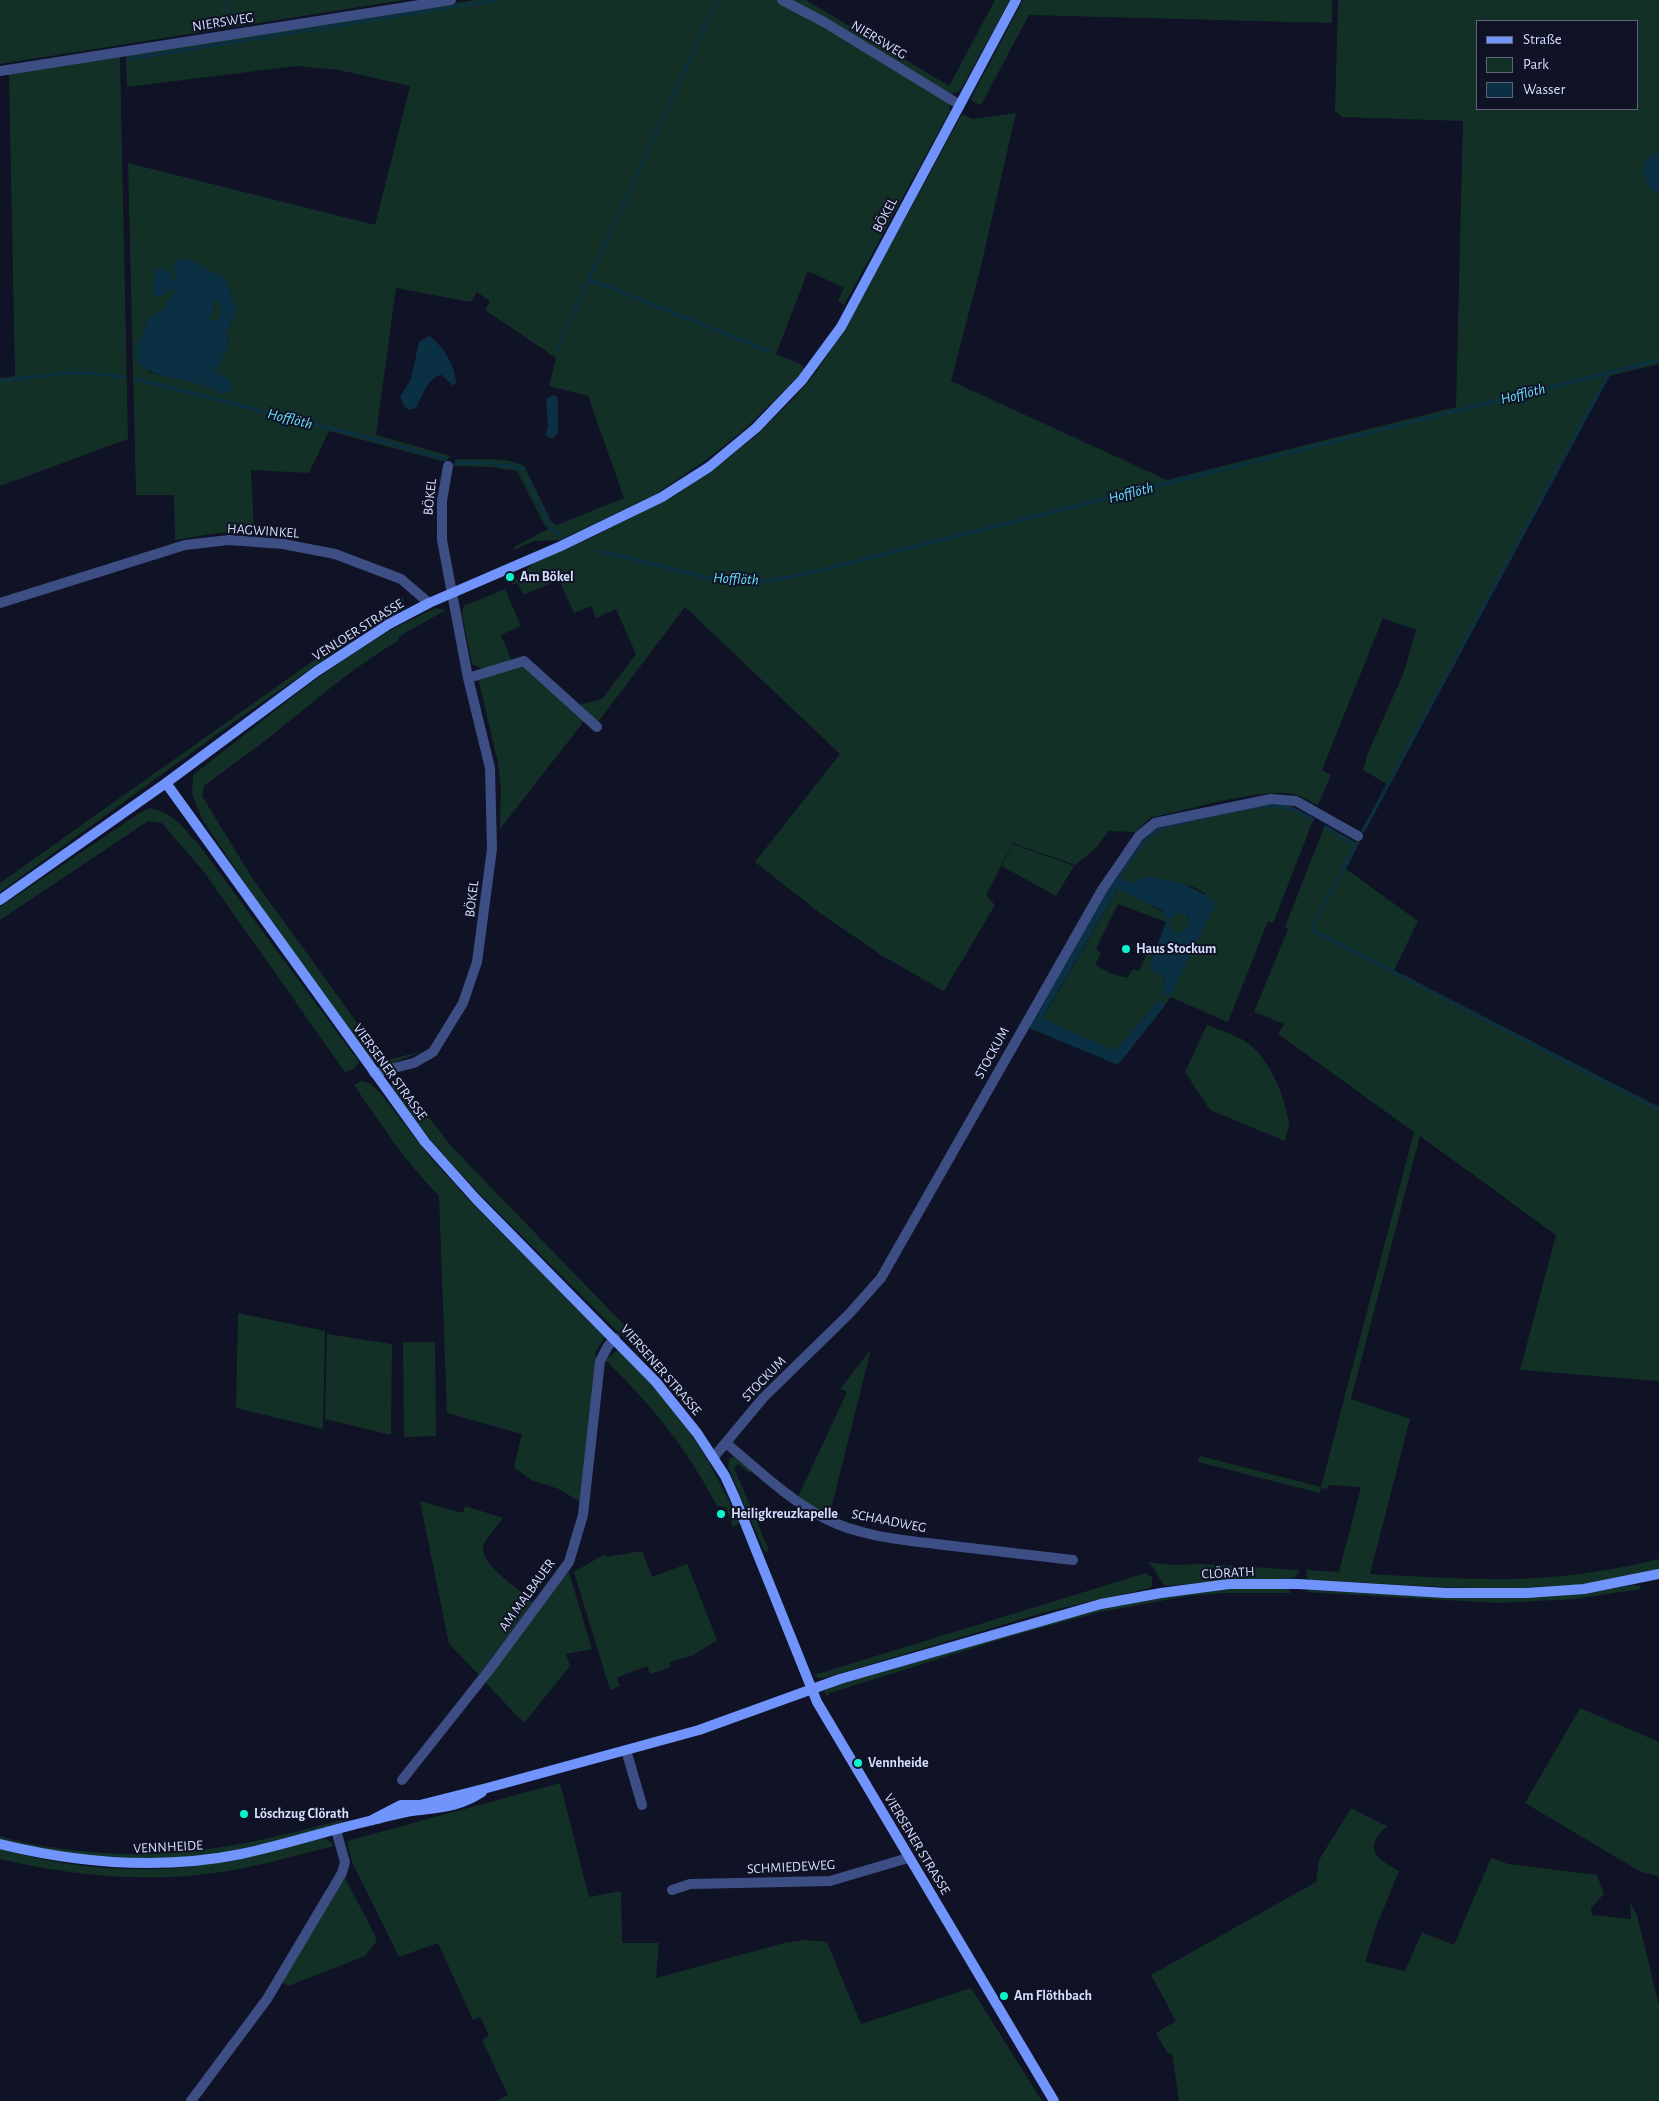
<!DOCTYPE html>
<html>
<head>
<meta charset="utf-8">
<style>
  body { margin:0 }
  #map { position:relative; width:1659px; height:2101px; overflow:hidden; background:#101226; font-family:"Alegreya Sans",sans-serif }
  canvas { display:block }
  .legend { position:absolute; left:1476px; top:20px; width:162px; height:90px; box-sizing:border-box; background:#101226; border:1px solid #5f637c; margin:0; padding:6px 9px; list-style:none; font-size:15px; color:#d6ddfe }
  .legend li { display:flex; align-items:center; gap:10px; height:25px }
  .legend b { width:25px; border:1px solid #5f637c }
</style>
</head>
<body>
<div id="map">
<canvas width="1659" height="2101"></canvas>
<ul class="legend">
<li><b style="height:6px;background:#7094fb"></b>Straße</li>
<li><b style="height:14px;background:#133027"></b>Park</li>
<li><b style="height:14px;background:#0c3043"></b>Wasser</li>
</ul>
</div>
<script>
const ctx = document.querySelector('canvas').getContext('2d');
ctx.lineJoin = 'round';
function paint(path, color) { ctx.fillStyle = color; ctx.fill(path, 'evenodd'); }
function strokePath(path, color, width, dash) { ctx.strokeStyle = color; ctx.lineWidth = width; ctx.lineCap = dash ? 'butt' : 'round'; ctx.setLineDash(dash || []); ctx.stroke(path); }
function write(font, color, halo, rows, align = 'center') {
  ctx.font = font + ' "Alegreya Sans",sans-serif'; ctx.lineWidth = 4; ctx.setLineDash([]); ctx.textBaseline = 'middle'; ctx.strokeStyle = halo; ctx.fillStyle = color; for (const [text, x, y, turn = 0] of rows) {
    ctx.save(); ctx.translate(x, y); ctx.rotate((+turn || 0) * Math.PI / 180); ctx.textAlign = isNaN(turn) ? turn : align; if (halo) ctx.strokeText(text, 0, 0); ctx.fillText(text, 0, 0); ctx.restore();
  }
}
paint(new Path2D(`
  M0,0H404L0,64Z
  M475,0H777L806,15L949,103L950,111L844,305L838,300L844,288L808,271L776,354L800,364L805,370L745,429L706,460L656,494L560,540L534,541L514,550V547L548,529L545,526L517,471L490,467L453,466L456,459C474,460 512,456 525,467L551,521L557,525L624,498L588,396L549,386L556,358L485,310L490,301L477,292L471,302L396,288L376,435L447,455L450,456L446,462L329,431L309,473L251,470L254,532L217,533L175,540L174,495H136L128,163L375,225L410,86L339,70L297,66L127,87L126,56ZM161,268L169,271L176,282L225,278L237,311L226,332L229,345L215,371L231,381L222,394L213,387L149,372L136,344L142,336L148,319L162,311L175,290L171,289L162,296Z
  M787,0H806L949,86L995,0H1010L960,91L952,94L945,93Z
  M1023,0H1332V23L1029,15L981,105L970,100Z
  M1338,0H1659V151L1650,156L1653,191L1659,192V364L1609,376L1364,833L1361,831L1387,784L1363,770L1368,753L1404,672L1416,630L1383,618L1322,770L1331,775L1318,805C1310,802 1301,795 1293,794C1261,788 1194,808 1162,815L1150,818L1135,832L1109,831L1094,850L1075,865L1013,843L986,895L995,905L944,991L884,957L820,913L755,862L840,754L685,607L598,722L578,705L602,699L636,654L616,609L596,618L591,606L574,613L559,580L523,595L518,583L511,585L532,564L591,538L676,495L723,462L757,435L792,400L813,376L844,331L962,114L972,119L1016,113L980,270L951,381L1167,480L1456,407L1463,121L1342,117L1335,111ZM1478,21H1638V109H1478Z
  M120,56L128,439L0,486V378L15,376L9,74Z
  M216,299H219C222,306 223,313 219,319L211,321L209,317L213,310Z
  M505,589L521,626L501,635L512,661L485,670L472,664L462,614L464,606Z
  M403,597L404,605L397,614L368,629L234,722L0,892V883Z
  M436,608L446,610L398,637L399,640C352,668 312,703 270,737C248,754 226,769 204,786L202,796L251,876L379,1053L388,1060L423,1051L388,1065L370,1060L294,956L202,819L192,793L193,775C271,716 345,647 436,608Z
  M523,665L585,720L500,829L501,787L498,763L478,678Z
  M1269,804L1289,805L1314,818L1273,923L1268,921L1228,1022L1170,997L1166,1004L1159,1000L1115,1051L1042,1019L1119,888L1162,911L1166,915V922L1118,904L1096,949L1101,953L1095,965L1112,974L1127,978L1133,969L1139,971L1149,950L1154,952L1150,965L1151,970L1162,976L1166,982L1205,893L1193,887L1148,877L1130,883L1118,876C1131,857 1142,834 1164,825Z
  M150,808C175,813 182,827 199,845L359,1062L354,1069L345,1072L204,872L162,823L148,821L0,920V907L138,814Z
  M1325,825L1355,842L1361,840L1346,869L1418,921L1394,970L1659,1107V1381L1520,1370L1556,1235L1420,1136L1351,1399L1410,1419L1370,1574C1430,1577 1490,1582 1550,1577C1587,1574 1623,1568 1659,1559V1570C1629,1576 1599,1583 1569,1586C1483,1593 1396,1583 1310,1580L1307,1578L1306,1570L1339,1572L1361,1487L1329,1485L1327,1489L1321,1488L1320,1493L1198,1462L1200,1456L1321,1487L1414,1132L1278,1034L1284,1024L1254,1012L1288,929L1285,927Z
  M1013,844L1074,866L1056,896L1002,866Z
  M1169 923a10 10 0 1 1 20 0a10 10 0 1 1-20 0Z
  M1207,1025C1221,1031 1237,1035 1249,1044C1270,1060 1285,1097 1289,1123C1289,1128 1286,1136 1285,1141L1210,1110L1185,1072Z
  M396,1075L452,1147L686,1389L682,1392L616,1330L477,1191L436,1147L391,1089Z
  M361,1081L370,1083L380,1093L430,1157L469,1200L606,1336L596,1351L580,1502L559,1489L531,1480L514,1467L522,1434L447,1413L439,1196C406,1163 380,1123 354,1085Z
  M238,1313L325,1331L323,1429L236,1408Z
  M327,1334L392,1344L391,1435L325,1419Z
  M403,1342H435L436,1436L404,1437Z
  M619,1349C642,1374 668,1399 687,1428C708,1458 724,1490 740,1523L733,1527L726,1507L717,1506C688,1450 651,1404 605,1360Z
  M871,1349L829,1517L798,1497L847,1392L840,1389Z
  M733,1457L737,1458L752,1470L750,1473L738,1464L734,1468L769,1550L765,1553L728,1467L729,1459Z
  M420,1501L463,1513L465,1506L503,1518C497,1527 486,1537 483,1547C479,1563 521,1591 533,1602L479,1675L449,1644Z
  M642,1551L652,1577L687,1564L717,1640L692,1656L669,1662L671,1667L650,1674L647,1666L617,1678L620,1686L610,1690L574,1572L605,1554L607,1557Z
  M1147,1562L1171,1565L1202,1564L1300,1570L1296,1576L1290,1579L1218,1581L1166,1586C1157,1579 1159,1570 1147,1562Z
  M568,1569L592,1649L566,1654L570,1666L524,1723L485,1682Z
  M1146,1573L1152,1577V1586L1150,1588L1049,1611L824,1678H818L814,1675Z
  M1634,1585L1640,1586L1641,1589L1575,1599L1499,1603L1305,1592L1309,1590C1418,1596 1526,1605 1634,1585Z
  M1288,1588L1291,1593H1225L1187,1596L1096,1613L1012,1636L830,1693L827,1697L824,1691L832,1686L1092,1611L1137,1601L1224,1589Z
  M1580,1708L1659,1742V1876L1641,1872L1525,1803Z
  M560,1783L589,1897L621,1891L622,1943H659L656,1978L784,1943L805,1940L827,1942L861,2024L971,1988L1042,2101H496L508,2095L482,2040L489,2035L480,2017L473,2020L438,1943L399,1957L352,1862L347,1841Z
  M1351,1808L1387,1826C1362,1849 1376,1858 1399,1871L1376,1927L1365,1962L1405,1971L1422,1932L1454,1945L1491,1858L1508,1864L1597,1875L1604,1894L1591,1908L1592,1915L1631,1919L1630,1902L1637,1915L1659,2006V2101H1179L1172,2053L1168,2054L1156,2033L1176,2021L1151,1975L1316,1882L1319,1860Z
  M342,1820L343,1823L269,1843L204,1856L180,1859L86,1857L0,1841V1836C20,1843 43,1846 64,1849C165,1863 245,1846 342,1820Z
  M318,1838L327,1839L334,1846C301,1854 267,1864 234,1870C156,1884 76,1877 0,1859V1849C67,1868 142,1875 211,1864C247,1858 283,1846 318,1838Z
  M344,1876L376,1937V1942L365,1956L288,1986L282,1982Z`), '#133027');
paint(new Path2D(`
  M1659,151V192H1653C1640,175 1638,162 1659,151Z
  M188,259L225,278L237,311L226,332L229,345L215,371L231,381L232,391L222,394C197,377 163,382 138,364L136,344L142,336L148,319L161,311L175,290L171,289L162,296H156L153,291L155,270L161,268L169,271L176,282H178L173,267L177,260ZM216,299H219C222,306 223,313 219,319L211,321L209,317L213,310Z
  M429,336C443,345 456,367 456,383L453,386L442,375C428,376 422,397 416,408L410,410L405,407L400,397L411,379L419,342Z
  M554,395L558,398V432L554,438H549L545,434L548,428L546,399Z
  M1118,876L1130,883C1136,881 1143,877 1149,877C1171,879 1200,888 1216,903L1170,997L1162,994L1166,981L1162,976L1151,970L1150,965L1166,922V915L1162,910L1118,889L1042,1018L1115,1051L1159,1000L1166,1004L1118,1065L1027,1027L1106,893ZM1179,913L1188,917C1190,931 1178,939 1169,926L1171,918Z`), '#0c3043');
strokePath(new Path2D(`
  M228,0L229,12
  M128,59L497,0
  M589,279L769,351
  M556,351L717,0
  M135,379L389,443L446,459
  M0,381L67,373H89L123,377
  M456,463H486L521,468L523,472
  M527,480L552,529L559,534
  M600,551L713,579L769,581L818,571L1659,360
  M1325,827L1356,845L1311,929L1659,1110
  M1363,831L1609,374
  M1121,875C1133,857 1144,835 1164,827C1194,821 1261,800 1288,808C1297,810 1305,815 1313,820`), '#0c3043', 3);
strokePath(new Path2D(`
  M782,0L824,22L960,105
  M0,71L451,0
  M0,603L185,545L229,540L283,544L335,554L401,579L429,603
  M468,678L524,661L597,727
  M374,1073L414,1063L433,1052L463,1003L477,962L492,849L490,768L468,678L442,540V501L448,466
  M726,1443C758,1470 789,1500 826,1519C862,1537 905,1540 944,1545C987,1550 1030,1555 1073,1560
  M713,1458L763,1398L849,1314L881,1278L1102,890L1139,836L1155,823L1271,799L1296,801L1358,836
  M626,1750L642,1805
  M402,1780L490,1669L569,1562L583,1515L600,1361L608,1346L615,1338
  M672,1890L690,1884L830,1881L908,1858
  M191,2101L267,1999L342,1873L345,1862L336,1830`), '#3d4e84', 10);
strokePath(new Path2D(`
  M166,783L425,1142L476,1199L656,1382L697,1433L725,1476L735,1498L817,1702L1054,2101
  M0,900L166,783L317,671L389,624L429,603L561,546L662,497L709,467L756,428L802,380L841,327L1016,0
  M372,1820L401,1805H420L487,1788L699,1730L840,1679L1101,1604L1161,1593L1229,1584H1298L1446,1593H1527L1584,1589L1659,1574
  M0,1844C78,1863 162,1870 241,1854C284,1845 326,1831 369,1821C386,1817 404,1811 421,1810C446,1807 460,1806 482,1792`), '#7094fb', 10);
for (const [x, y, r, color] of [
  [510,577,5,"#09f7cc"],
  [1126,949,5,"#09f7cc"],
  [721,1514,5,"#09f7cc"],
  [858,1763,5,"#09f7cc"],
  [244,1814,5,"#09f7cc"],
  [1004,1996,5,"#09f7cc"]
]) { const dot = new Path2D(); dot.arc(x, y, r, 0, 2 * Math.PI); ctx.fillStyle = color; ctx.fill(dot); strokePath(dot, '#101226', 2); }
write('14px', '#d6ddfe', '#101226', [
  ["NIERSWEG",223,22,-9],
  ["NIERSWEG",879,40,31],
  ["BÖKEL",885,215,-62],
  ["BÖKEL",430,497,-84],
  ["HAGWINKEL",263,531,4],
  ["VENLOER STRASSE",358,630,-32],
  ["BÖKEL",472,899,-83],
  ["STOCKUM",992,1053,-61],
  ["VIERSENER STRASSE",390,1072,54],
  ["VIERSENER STRASSE",661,1370,49],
  ["STOCKUM",764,1379,-46],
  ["SCHAADWEG",889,1521,11],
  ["CLÖRATH",1228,1573,-3],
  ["AM MALBAUER",527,1595,-54],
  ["VIERSENER STRASSE",917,1844,59],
  ["VENNHEIDE",168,1847,-3],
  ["SCHMIEDEWEG",791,1867,-3]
]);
write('bold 14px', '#d6ddfe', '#101226', [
  ["Am Bökel",520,577],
  ["Haus Stockum",1136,949],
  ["Heiligkreuzkapelle",731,1514],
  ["Vennheide",868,1763],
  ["Löschzug Clörath",254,1814],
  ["Am Flöthbach",1014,1996]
], 'left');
write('italic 15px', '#68e0fa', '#101226', [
  ["Hofflöth",1523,394,-14],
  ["Hofflöth",290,419,14],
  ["Hofflöth",1131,493,-14],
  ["Hofflöth",736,579,3]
]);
</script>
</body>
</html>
